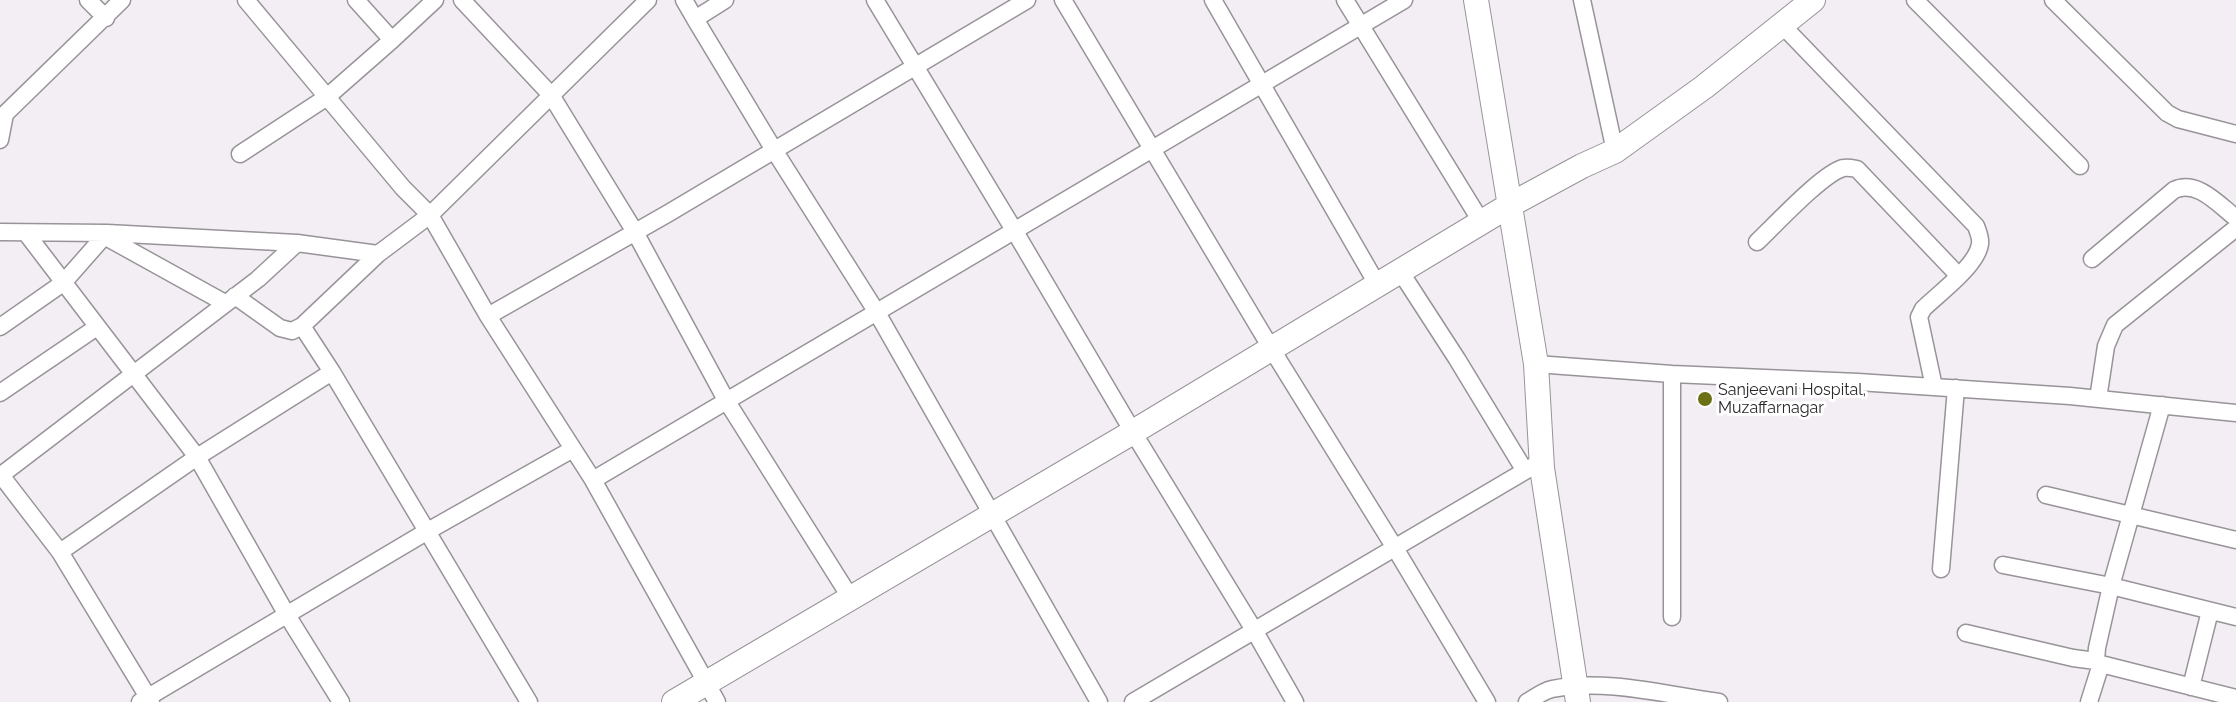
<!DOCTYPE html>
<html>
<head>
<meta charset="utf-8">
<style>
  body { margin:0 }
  canvas { display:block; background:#f3eef4 }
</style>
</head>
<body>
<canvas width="2236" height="702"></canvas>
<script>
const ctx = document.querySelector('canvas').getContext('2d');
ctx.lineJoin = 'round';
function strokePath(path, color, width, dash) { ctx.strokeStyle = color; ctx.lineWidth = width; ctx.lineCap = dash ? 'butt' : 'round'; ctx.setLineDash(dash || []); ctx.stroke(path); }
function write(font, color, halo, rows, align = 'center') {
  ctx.font = font + ' Raleway,sans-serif'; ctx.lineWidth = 6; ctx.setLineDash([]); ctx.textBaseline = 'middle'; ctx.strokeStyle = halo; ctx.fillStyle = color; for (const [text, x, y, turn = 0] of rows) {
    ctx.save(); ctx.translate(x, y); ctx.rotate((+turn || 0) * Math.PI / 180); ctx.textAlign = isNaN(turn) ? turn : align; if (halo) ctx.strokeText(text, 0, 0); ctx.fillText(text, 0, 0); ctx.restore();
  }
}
const street = new Path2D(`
  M88,0L106,18
  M356,0L392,40L435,0
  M462,0L551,95L635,232L726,400L850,597
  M684,0L695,19
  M725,0L695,19L774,150L876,311L1099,702
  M875,0L1014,230L1133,432L1254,630L1295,702
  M1027,0L667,214L488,316L593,480L1404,0
  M1063,0L1271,348L1395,548L1487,702
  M1213,0L1377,284
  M1345,0L1482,223
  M1582,0L1615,151
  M1915,0L2080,166
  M2053,0L2167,113L2178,119L2236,134
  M1782,25L1976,226C1978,232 1981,238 1980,244C1977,266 1938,294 1923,309L1919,317L1934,387
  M392,40L327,97L403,188L430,215L488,316
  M0,140L5,114L122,0
  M240,154L327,97L246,0
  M0,232L107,233L297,243L378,254L302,326L332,372L529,702
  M26,233L197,457L287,615L341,702
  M104,236L225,303
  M1757,242C1775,225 1822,174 1843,168C1848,167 1852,168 1857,169L1958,275
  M378,254L430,215L648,0
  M2092,259L2174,190C2197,179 2219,205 2236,218
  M1400,271L1457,359L1525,471
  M235,296L280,328L292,331L302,326
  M0,327L63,283L107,233
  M1536,364L1672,374L1858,382L2070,396L2236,413
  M0,393L97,327
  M2098,399L2106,346L2115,325L2236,228
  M2162,405L2111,586L2097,648L2096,661L2101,664L2236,698
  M0,474L60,552L151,702
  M0,476L258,279L297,243
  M593,480L717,702
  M2046,495L2236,540
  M60,552L197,457L332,372
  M2003,565L2111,586L2236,617
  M1941,569L1956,388
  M1672,617V374
  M1966,633L2073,658L2096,661
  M2191,687L2210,611
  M140,702L426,532L573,449
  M1133,702L1542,461
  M1527,702C1534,698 1543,691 1552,689C1603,678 1667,695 1719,702
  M2089,702L2101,664`);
const secondary = new Path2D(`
  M1476,0L1536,364L1542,468L1578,702
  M674,702L1133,432L1510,205L1582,166L1615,151L1704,87L1813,0`);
strokePath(street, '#989399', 19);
strokePath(secondary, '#989399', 26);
strokePath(street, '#fff', 16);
strokePath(secondary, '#fff', 24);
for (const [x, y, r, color] of [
  [1705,399,8,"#6c7015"]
]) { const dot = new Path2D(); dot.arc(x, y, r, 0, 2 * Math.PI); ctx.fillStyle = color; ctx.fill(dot); strokePath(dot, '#fff', 2); }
write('16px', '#29272a', '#fff', [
  ["Sanjeevani Hospital,",1718,390],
  ["Muzaffarnagar",1718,408]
], 'left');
</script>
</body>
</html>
